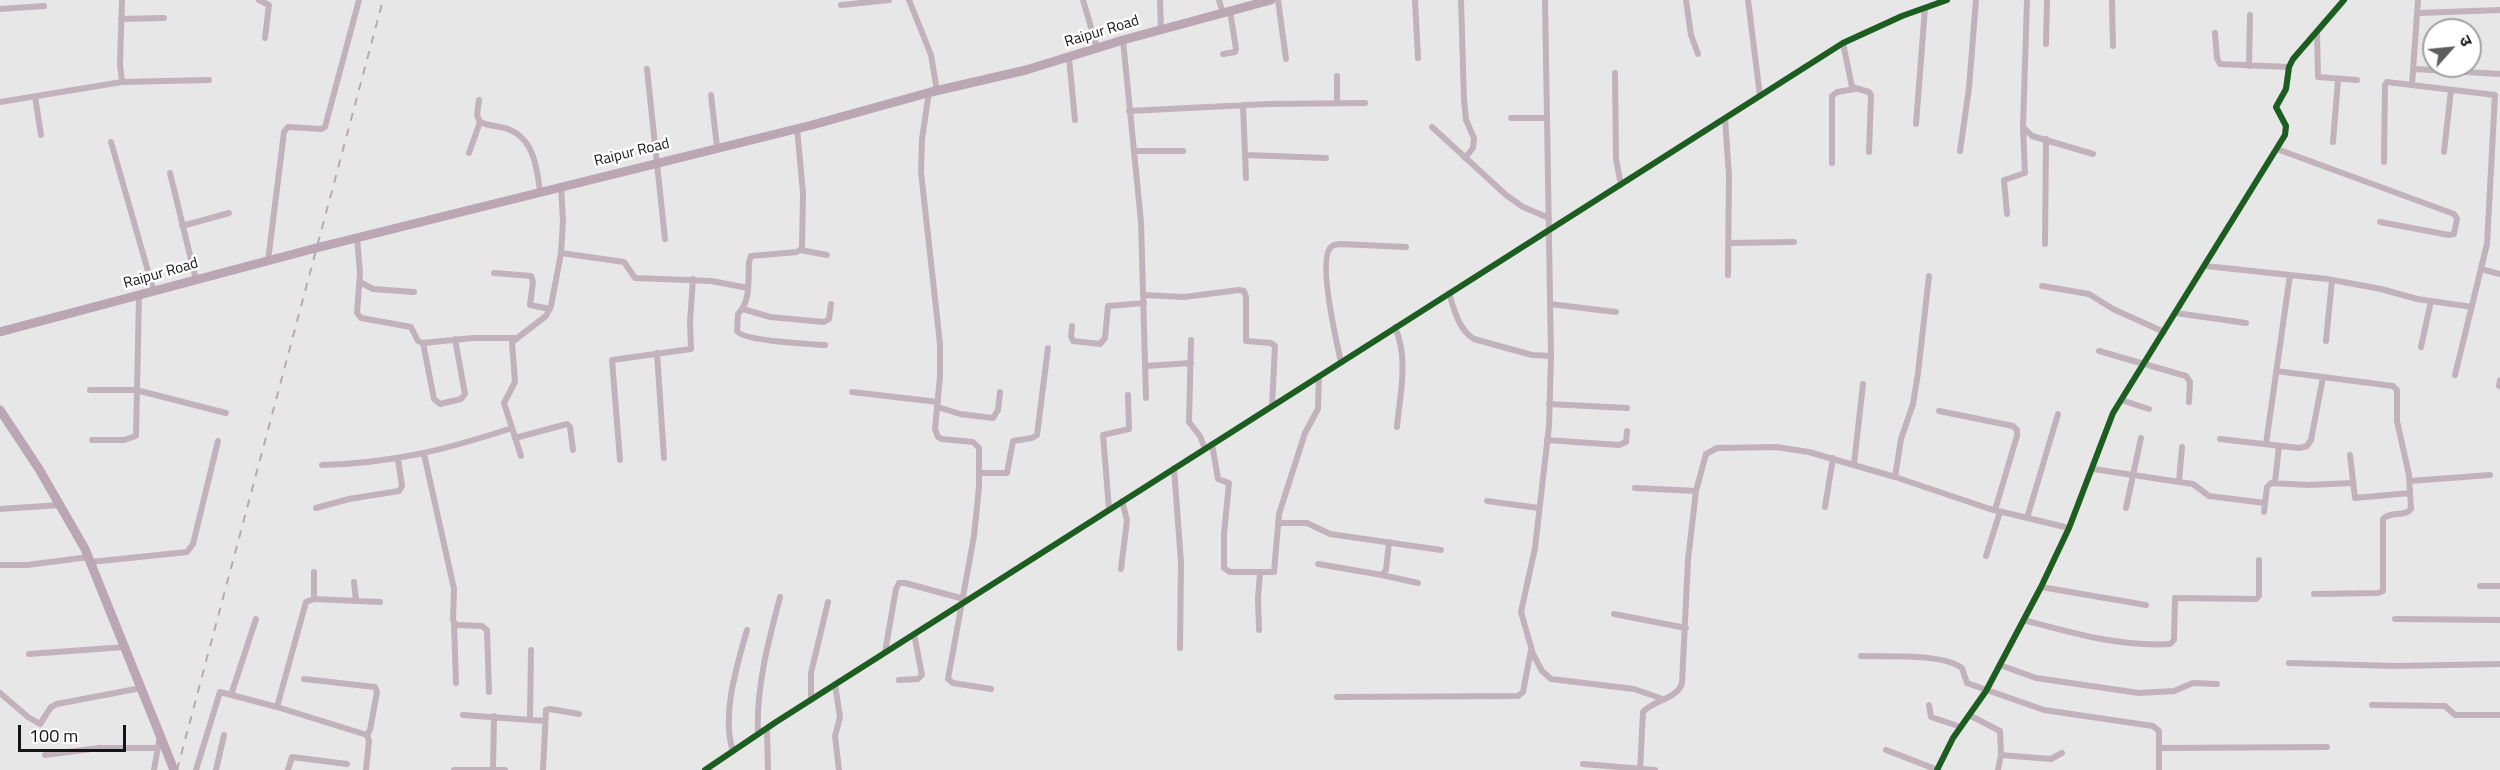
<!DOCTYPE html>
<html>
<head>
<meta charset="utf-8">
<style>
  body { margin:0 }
  #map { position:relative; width:2500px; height:770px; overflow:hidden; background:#e7e7e7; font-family:"Titillium Web","Noto Sans Devanagari",sans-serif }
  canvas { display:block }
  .north { position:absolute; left:2422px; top:18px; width:60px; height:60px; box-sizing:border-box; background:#fff; border:2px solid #a1a1a1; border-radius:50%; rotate:63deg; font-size:16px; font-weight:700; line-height:24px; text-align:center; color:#141514 }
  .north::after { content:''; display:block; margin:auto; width:21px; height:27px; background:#5e5e5e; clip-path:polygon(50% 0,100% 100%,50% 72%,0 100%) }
  .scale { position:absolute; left:18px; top:725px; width:108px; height:27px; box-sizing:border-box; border:3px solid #141514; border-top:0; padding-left:8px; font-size:18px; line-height:21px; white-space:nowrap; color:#141514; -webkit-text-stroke:4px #fff; paint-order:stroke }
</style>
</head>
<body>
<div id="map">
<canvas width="2500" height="770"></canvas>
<div class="north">उ</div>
<div class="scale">100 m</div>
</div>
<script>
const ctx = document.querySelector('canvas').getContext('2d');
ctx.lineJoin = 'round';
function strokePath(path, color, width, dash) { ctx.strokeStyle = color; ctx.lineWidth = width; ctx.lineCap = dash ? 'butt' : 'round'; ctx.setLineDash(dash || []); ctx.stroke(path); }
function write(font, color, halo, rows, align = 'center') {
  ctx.font = font + ' "Titillium Web",sans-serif'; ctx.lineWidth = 5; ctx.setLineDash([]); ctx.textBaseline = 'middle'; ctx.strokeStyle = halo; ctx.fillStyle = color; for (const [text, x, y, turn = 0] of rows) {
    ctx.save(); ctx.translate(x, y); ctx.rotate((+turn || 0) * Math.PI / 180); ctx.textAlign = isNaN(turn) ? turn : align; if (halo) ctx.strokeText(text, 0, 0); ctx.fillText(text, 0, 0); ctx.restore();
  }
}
strokePath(new Path2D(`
  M259,0L269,5L265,38
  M909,0L931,55L937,91
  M1083,0L1097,48
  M1160,0L1161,30
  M1219,0L1223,13
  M1278,0L1286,59
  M1415,0L1418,58
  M1461,0L1464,100L1466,120L1474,138L1473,148L1465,158
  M1545,0L1551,356L1549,426L1535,548L1521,612L1533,654L1542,671L1551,679L1634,689L1663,699
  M1686,0L1691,35L1698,54
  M1748,0L1760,96
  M2027,0L2023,127L2032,136L2093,154
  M2112,0L2113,46
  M841,5L889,0
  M0,9L44,6
  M2419,13L2500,10
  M121,19L164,18
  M2317,32L2318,77L2357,80
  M2215,33L2217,58L2220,64L2289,67
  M1123,40L1141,222L1146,398
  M1843,43L1852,87L1869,92L1871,95L1869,152
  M2046,44L2047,0
  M1223,54L1235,52L1236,49L1230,11
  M1069,58L1075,120
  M2249,66L2250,15
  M647,69L665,239
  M2414,69L2500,74
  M1615,73L1616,159L1621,185
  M122,82L120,64L122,0
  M2412,85L2418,0
  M929,92L922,139L921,172L940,344V376L935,429L938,437L942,439L973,442L979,448V487L974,536L948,679L953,683L991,689
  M711,95L717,147
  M35,96L41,135
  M479,100L477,115L480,122C488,126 499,126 508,129C534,139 537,168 540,191
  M0,102L122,82L209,80
  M1337,103V76
  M1243,105L1246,178
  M1129,111L1268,104L1365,103
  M1511,118H1547
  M1725,118L1729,176L1728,275
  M1916,124L1925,8
  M1432,127L1506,195L1523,207L1549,218
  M797,128L803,193L802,248L797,252L751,256L749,262C748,280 751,301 738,314L737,331C743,341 810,344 825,345
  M111,142L154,292
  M2333,142L2338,80
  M2277,149L2454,214L2457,219L2454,234L2449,235L2380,222
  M1134,151H1183
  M1960,151L1969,88L1976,0
  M2444,152L2451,90
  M469,153L480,122
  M1246,155L1326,158
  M2384,162L2385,85L2387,82L2495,95L2487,244L2455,375
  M1832,163V96L1837,92L1855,89
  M170,173L196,280
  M2007,214L2004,180L2025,173L2023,127
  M182,226L229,213
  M357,238L360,273L357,313L361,318L411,327L418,341L423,343L473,338H515
  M1729,243L1794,242
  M2045,244L2046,139
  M800,250L827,255
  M561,253L624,262L635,278L711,281L748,288
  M268,261L284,132L288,127L321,129L325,127L359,0
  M2206,266L2327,279L2381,289L2417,299L2472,307
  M2481,269L2500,274
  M494,273L531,276L533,282L530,305L550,309
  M360,282L373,289L414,292
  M2042,286L2089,294L2113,309L2164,332
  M1449,293C1454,309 1458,329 1474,339L1532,355L1551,356
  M1143,295L1184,297L1239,290L1244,291L1246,297V341L1271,343L1275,346L1272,406
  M1550,304L1616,312
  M743,309L770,317L824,322L829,319L831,304
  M2176,313L2246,323
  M1072,326L1071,336L1073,341L1100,344L1105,338L1108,306L1144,303
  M1395,327C1409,360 1400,393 1397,427
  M1191,340L1189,422L1200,436L1205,449
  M2326,341L2332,280
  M423,343L434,399L440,404L461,399L465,394L455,339
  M2421,347L2431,301
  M2099,351L2186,376L2190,382L2189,402
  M657,353L664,458
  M1341,362C1337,344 1317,259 1331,247C1334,244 1336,245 1340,244L1406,247
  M1146,366L1191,363
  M2276,371L2393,386L2397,390V421L2409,475L2411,509C2405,517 2390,511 2383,519V591L2378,593L2314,594
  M2499,386L2500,380
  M90,390H136L226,413
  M852,392L938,402
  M2121,400L2149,409
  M1549,404L1627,408
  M938,407L960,414L993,418L998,410L1000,392
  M1939,411L2013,426L2017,430V436L1995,510
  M515,438L567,424L570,427L573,450
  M2220,439L2299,448L2307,446L2311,440L2323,377
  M92,440H124L136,436L139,296
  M1547,440L1619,445L1626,442L1627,431
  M1212,444L1218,479L1229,483L1224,534V568L1230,572H1274L1279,514L1305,433L1318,409L1319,376
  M2266,444L2290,275
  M424,454L454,589L453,620L456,625L482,626L487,630L489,692
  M2350,455L2355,498L2410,493
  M521,456L504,403L515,382L512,342L546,316L551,306L561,253L563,221L561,186
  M620,460L612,360L691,349L690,322L693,279
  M1854,464L1863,384
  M322,465C393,463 445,450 512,428
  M1174,468L1181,563L1180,648
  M2093,469L2193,484L2209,496L2265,503
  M979,473H1007L1013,441L1032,438L1037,435L1048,348
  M1895,477L1901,439L1913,404L1918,373L1929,276
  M2410,481L2490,475
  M2179,482L2182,447
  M2275,482L2279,446
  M1635,488L1696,491
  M1487,501L1539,508
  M1825,507L1833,458
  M316,508L349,499L399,491L402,486L398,459
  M2126,508L2141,438
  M0,509L60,505
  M1109,509L1103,435L1129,429L1128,395
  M2264,512L2267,487L2271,483L2309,485L2352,483
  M2027,518L2058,414
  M1278,523H1307L1330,534L1441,550
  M1986,556L2000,512
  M91,562L187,552L193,544L218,441
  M1318,564L1382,575L1386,570L1389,542
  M0,565H27L89,557
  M1121,569L1127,520L1122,501
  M314,572V599
  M1382,575L1418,583
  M354,582L356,601
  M2480,586H2500
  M2041,587L2146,605
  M1614,614L1686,628
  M2395,619L2500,620
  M2024,620C2072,633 2120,647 2170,644L2174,640L2175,598L2256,599L2259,596V560
  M454,623L456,683
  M1259,630L1258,598L1260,573
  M885,652L896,589L899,583H905L964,599
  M29,654L125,647
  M1861,656C1886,657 1942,653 1962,668L1967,683L2044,710L2153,726L2159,731V770
  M2289,663L2396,666L2500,664
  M2000,665L2036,678L2139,693L2174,691L2193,683L2217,684
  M304,679L375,687L377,692L370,730L367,735
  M899,680L918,679L922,675L914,634
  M835,684L840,717L835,736L839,770
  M0,693L28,717L40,724L51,707L57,704L141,688
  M231,695L256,619
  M1337,697L1518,696L1523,692L1531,650
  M811,700V673L828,602
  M1929,705L1931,717L1961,727
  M2372,705L2445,706L2455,715H2500
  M277,707L306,602L314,599L380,602
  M463,715L545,721
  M1969,715L2000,731L2001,755L1998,770
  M530,719L531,650
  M767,728L768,770
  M758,734C756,687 768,643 780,597
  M2159,748L2327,747
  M1886,750L1938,770
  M733,751C721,716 737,665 747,630
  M45,755L99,748H158
  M2001,755L2051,759L2062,753
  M1583,764L1655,770
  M493,769L494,716
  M154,770L160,735
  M196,770L220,692L277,707L367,735L369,741L366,770
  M216,770L224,735
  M288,770L292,757L347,764
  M454,770H505
  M543,770L546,710L550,709L579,714
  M705,770L776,722L1843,43L1902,16L1947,0
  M1640,770L1643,712C1653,700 1678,699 1682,683L1688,560L1696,491L1706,454L1717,448L1776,447L1809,452L1895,477L1990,509L2069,528
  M1937,770L1953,738L1986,691L2041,587L2069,528L2113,413L2285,135L2286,126L2276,107L2286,89L2289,67L2293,59L2344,0`), '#c2b2bc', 6);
strokePath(new Path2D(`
  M0,332L316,248L812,125L931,92L1026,70L1123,40L1271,0
  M0,410L39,469L85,549L174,770`), '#bba6b3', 9);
strokePath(new Path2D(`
  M177,770L383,0`), '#b2acb0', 2, [8, 8]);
strokePath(new Path2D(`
  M705,770L776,722L1843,43L1902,16L1947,0
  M1937,770L1953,738L1986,691L2041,587L2069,528L2113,413L2285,135L2286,126L2276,107L2286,89L2289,67L2293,59L2344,0`), '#1b5e20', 6);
write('15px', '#141514', '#fff', [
  ["Raipur Road",1102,32,-17],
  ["Raipur Road",632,153,-14],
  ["Raipur Road",161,274,-16]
]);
</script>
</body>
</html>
